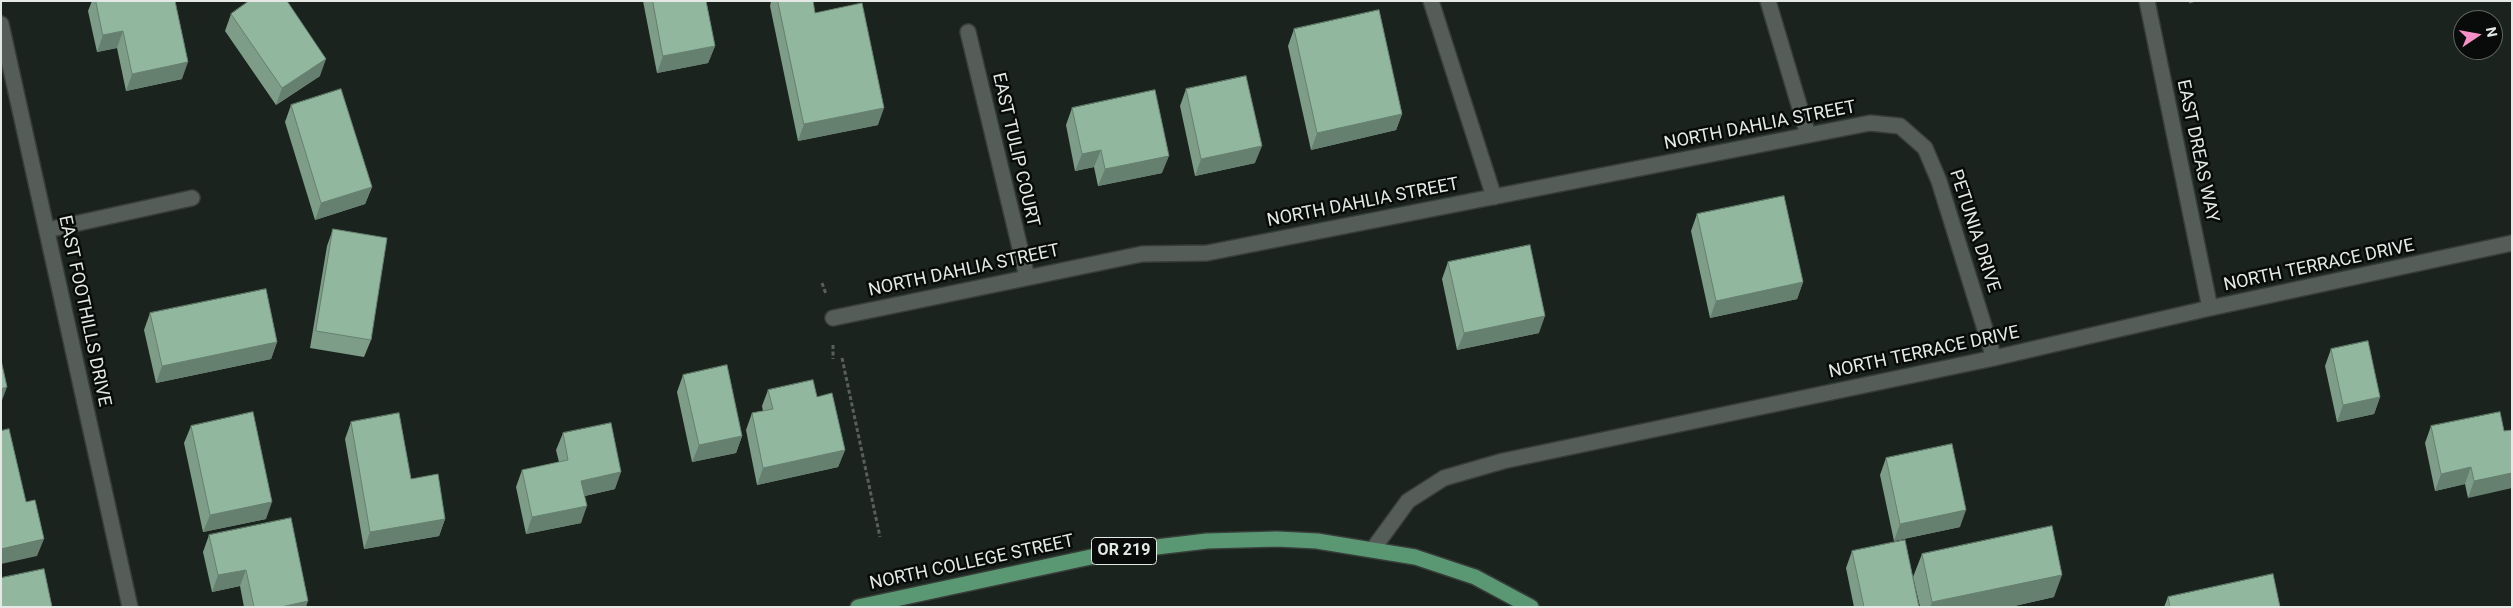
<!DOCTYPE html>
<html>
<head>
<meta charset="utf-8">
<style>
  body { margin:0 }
  #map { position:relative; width:2513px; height:608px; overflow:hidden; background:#1b231e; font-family:Roboto,sans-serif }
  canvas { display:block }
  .frame { position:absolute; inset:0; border:2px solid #e4e9e5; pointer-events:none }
  .north { position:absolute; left:2453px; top:10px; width:50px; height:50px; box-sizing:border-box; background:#080b09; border:1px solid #606461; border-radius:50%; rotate:78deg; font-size:14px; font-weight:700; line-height:20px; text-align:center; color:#e4e9e5 }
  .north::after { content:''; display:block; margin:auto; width:18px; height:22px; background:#fa8fc7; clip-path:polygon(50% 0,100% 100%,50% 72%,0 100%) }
</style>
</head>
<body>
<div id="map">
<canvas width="2513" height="608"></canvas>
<div class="frame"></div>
<div class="north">N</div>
</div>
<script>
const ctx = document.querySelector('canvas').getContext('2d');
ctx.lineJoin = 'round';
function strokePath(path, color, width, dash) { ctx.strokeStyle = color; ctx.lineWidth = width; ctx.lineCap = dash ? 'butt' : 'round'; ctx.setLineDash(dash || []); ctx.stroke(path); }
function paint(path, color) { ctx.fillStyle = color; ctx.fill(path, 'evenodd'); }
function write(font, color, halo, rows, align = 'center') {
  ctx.font = font + ' Roboto,sans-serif'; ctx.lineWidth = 5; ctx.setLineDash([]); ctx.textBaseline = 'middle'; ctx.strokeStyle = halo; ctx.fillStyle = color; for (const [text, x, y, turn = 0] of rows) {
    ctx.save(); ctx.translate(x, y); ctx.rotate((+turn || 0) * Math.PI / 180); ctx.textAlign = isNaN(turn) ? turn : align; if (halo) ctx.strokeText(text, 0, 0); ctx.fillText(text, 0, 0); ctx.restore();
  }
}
const minor = new Path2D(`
  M1431,1L1494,197
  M1768,1L1808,135
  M2147,1L2210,308
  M1,24L130,607
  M968,32L1027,277
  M47,230L192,198
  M833,318L1142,254L1207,253L1870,123L1900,126L1925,148L1939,181L1994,358
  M1373,549L1408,501L1444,478L1503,461L1994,358L2210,308L2512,243`);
const major = new Path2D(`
  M858,607L1114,552L1207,541L1277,539L1317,541L1415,557L1475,577L1531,607`);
strokePath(minor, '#373d39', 18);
strokePath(major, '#373d39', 18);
strokePath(new Path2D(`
  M2189,2L2193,1
  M822,283L826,294
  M833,345V359
  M842,358L880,537`), '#59605b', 3, [4, 2.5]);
strokePath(minor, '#545d57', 15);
strokePath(major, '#5a9874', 15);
paint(new Path2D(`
  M92,1H175L182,79L126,91L117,48L97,52L88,11Z
  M643,1H706L715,46L708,63L657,73Z
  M771,1H813L815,13L878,125L798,141L770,6Z
  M231,14L320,76L276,105L225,31Z
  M1294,29L1402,114L1396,130L1311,150L1288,46Z
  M1186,89L1255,163L1195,176L1180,106Z
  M291,105L372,187L365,204L315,220L285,122Z
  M1072,108L1162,173L1098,186L1094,167L1075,171L1066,125Z
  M1697,214L1803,282L1797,299L1710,318L1691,231Z
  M333,229L371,340L364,357L310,348L327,246Z
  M1448,262L1539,333L1457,350L1442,279Z
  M150,313L277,342L271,359L156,383L144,330Z
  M2331,349L2380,397L2374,414L2337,422L2325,366Z
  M683,375L742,436L736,453L692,462L677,392Z
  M768,390L817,397L845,450L838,467L757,485L746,430L752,413L763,411L762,406Z
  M351,422L411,479L445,519L439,536L364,549L345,439Z
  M191,426L266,519L203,532L184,443Z
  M2431,426L2504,431L2468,498L2465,484L2435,491L2425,443Z
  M563,433L615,489L585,496L581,523L526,534L516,487L522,470L559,462L556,450Z
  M1886,458L1960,527L1894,541L1880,475Z
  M209,535L306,607H244L240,586L212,592L203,552Z
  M1852,551L1919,607H1854L1846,568Z
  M1922,554L2054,597L2010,607H1920L1913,577Z
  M2168,597L2280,607H2164Z`), '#7e9d89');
paint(new Path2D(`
  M123,31L117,48L97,52L103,35Z
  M715,46L708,63L657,73L663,56Z
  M326,59L320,76L276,105L282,88Z
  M188,62L182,79L126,91L132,74Z
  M884,108L878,125L798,141L804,124Z
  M1402,114L1396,130L1311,150L1317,133Z
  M1262,146L1255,163L1195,176L1201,159Z
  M1101,150L1094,167L1075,171L1082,154Z
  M1169,156L1162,173L1098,186L1105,169Z
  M372,187L365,204L315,220L321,203Z
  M1803,282L1797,299L1710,318L1716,301Z
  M1545,316L1539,333L1457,350L1464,333Z
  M277,342L271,359L156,383L162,366Z
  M7,387L1,403V389Z
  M2380,397L2374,414L2337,422L2343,405Z
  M742,436L736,453L692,462L699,445Z
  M845,450L838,467L757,485L763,468Z
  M2471,467L2465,484L2435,491L2441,474Z
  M621,472L615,489L575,498L581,481Z
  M2512,473V488L2468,498L2474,481Z
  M272,502L266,519L203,532L210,515Z
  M587,506L581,523L526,534L532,517Z
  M1966,510L1960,527L1894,541L1900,524Z
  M445,519L439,536L364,549L370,532Z
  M44,539L37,556L1,564V549Z
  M246,570L240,586L212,592L218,575Z
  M2062,575L2054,597L2010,607H1930L1932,602Z
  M308,601L306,607H281Z`), '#66806f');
const building = new Path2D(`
  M96,1H175L188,62L132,74L123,31L103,35Z
  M249,1H287L326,59L282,88L231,14Z
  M653,1H706L715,46L663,56Z
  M778,1H813L815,13L862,3L884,108L804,124Z
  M1379,10L1402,114L1317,133L1294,29Z
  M1246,76L1262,146L1201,159L1186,89Z
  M341,89L372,187L321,203L291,105Z
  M1155,90L1169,156L1105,169L1101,150L1082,154L1072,108Z
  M1784,196L1803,282L1716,301L1697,214Z
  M333,229L387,238L371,340L316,331Z
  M1530,245L1545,316L1464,333L1448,262Z
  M266,289L277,342L162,366L150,313Z
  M2368,341L2380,397L2343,405L2331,349Z
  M1,360L7,387L1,389Z
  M727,365L742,436L699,445L683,375Z
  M813,380L817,397L832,393L845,450L763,468L752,413L773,409L768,390Z
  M253,412L272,502L210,515L191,426Z
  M2500,412L2504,431L2512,430V473L2474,481L2471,467L2441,474L2431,426Z
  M399,413L411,479L438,474L445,519L370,532L351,422Z
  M611,423L621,472L581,481L587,506L532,517L522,470L568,460L563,433Z
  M9,429L26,502L35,500L44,539L1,549V431Z
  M1952,444L1966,510L1900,524L1886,458Z
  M291,518L308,601L281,607H254L246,570L218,575L209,535Z
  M2052,526L2062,575L1932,602L1922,554Z
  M1905,540L1919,607H1864L1852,551Z
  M44,569L52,607H1V578Z
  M2273,574L2280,607H2170L2168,597Z`);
paint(building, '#92b79f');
strokePath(building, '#66806f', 1);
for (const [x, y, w] of [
  [1124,551,65]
]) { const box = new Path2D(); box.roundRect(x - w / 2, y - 13.5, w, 27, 4); ctx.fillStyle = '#080b09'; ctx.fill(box); strokePath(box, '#e4e9e5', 1); }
write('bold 16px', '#e4e9e5', null, [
  ["OR 219",1124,551]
]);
write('18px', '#e4e9e5', '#080b09', [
  ["NORTH DAHLIA STREET",1760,126,-11],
  ["EAST TULIP COURT",1015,150,77],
  ["EAST DREAS WAY",2197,151,78],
  ["NORTH DAHLIA STREET",1363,203,-11],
  ["PETUNIA DRIVE",1974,231,72],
  ["NORTH TERRACE DRIVE",2319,266,-12],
  ["NORTH DAHLIA STREET",964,271,-12],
  ["EAST FOOTHILLS DRIVE",84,311,78],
  ["NORTH TERRACE DRIVE",1924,353,-12],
  ["NORTH COLLEGE STREET",972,563,-12]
]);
</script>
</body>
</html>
